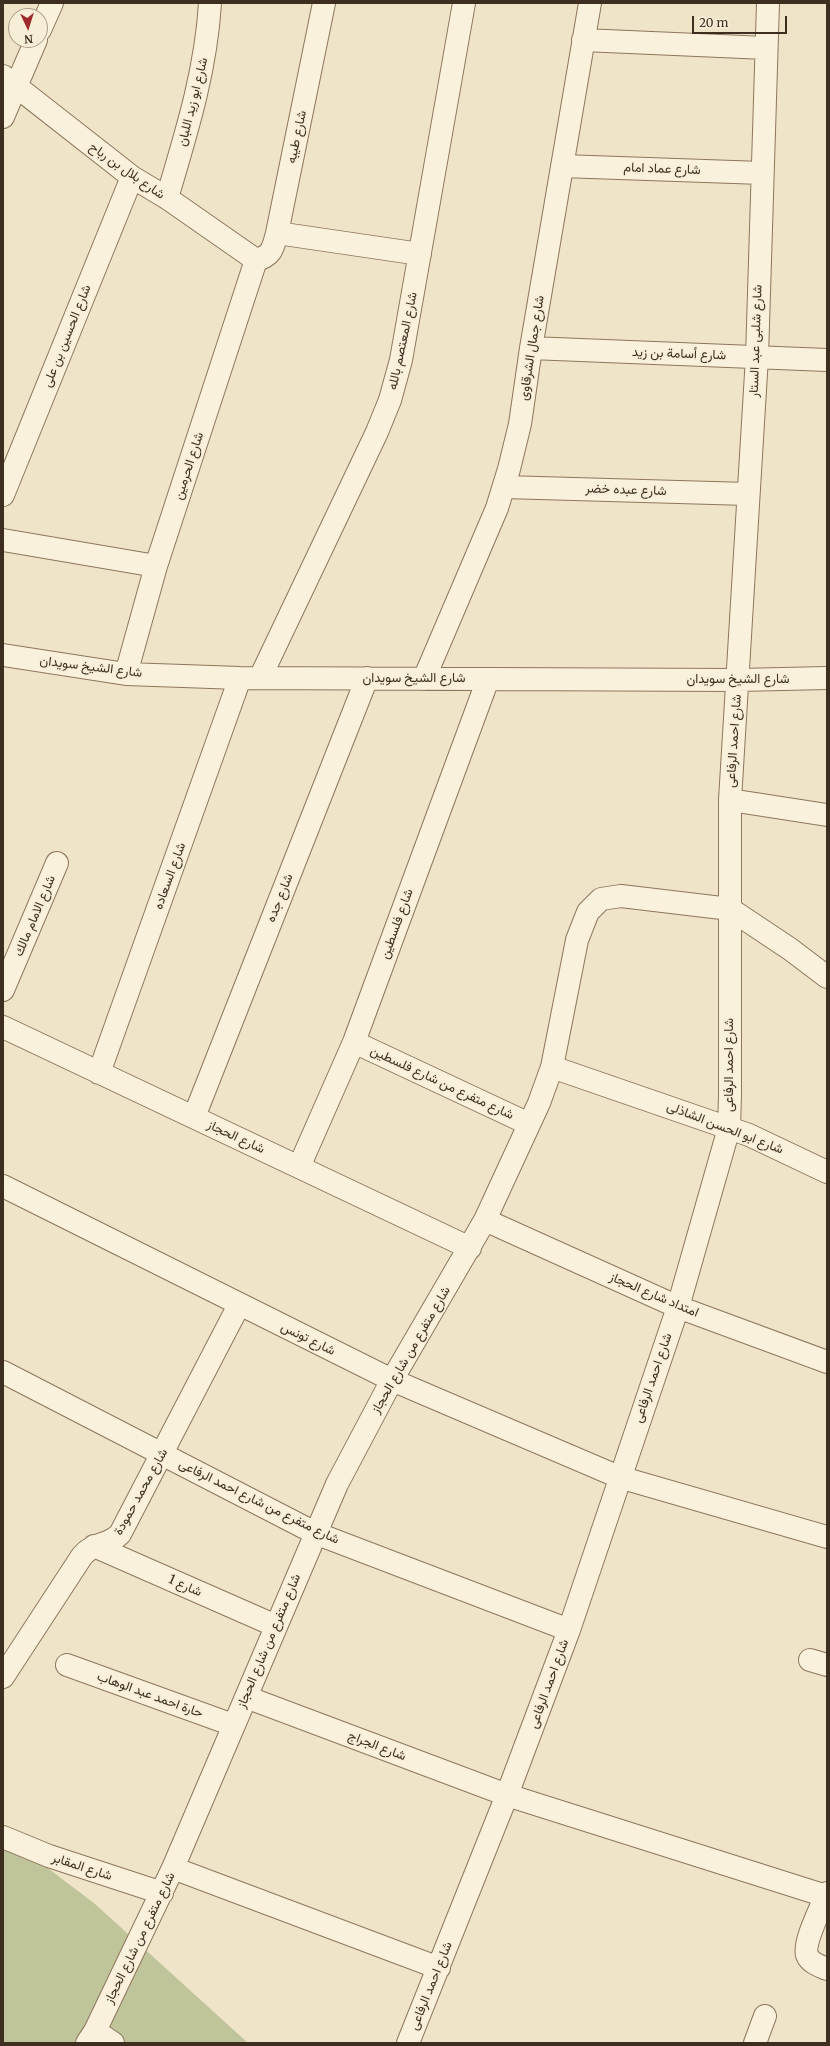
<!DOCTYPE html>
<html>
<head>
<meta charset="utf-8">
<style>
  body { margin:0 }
  #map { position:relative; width:830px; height:2046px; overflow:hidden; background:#f0e4c8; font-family:Merriweather,serif }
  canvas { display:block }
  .frame { position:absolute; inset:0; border:4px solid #3d2e20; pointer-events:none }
  .north { position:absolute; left:8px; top:8px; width:40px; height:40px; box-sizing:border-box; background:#f7eed8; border:1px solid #ada18e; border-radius:50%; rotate:176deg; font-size:11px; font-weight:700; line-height:16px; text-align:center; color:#3d2e20 }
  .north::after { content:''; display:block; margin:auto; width:14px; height:18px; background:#9e2a2b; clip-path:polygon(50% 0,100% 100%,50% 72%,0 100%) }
  .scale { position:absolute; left:692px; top:16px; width:95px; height:18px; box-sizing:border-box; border:2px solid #3d2e20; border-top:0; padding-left:5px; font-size:12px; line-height:14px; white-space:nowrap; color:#3d2e20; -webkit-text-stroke:3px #f7eed8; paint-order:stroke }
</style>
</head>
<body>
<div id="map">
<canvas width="830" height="2046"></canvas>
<div class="frame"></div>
<div class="north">N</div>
<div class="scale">20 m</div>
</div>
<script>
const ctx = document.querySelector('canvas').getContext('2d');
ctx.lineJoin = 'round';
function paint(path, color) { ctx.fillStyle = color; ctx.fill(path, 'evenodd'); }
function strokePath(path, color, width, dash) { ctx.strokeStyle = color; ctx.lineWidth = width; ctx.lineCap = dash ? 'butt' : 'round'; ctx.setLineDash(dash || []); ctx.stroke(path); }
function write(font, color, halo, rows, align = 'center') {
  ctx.font = font + ' Merriweather,Vazirmatn,serif'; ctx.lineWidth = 3.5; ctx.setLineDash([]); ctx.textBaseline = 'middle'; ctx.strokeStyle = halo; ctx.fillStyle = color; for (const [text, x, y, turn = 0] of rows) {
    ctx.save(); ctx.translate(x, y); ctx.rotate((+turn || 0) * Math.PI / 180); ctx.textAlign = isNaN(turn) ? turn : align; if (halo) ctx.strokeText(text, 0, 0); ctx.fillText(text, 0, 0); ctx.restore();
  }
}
paint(new Path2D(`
  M3,1834L95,1904L248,2043H3Z`), '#bfc49a');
const street = new Path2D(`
  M40,30L52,3
  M583,40L766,48
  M3,76L132,177L167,198L256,260
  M3,117L36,40
  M562,166L762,173
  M167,198C186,134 206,71 210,3
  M277,233L420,254
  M256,260C272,256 273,248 277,233L324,3
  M531,348L827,360
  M504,487L748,494
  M3,495L132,177
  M3,540L156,566
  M3,655L126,674L240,678L738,680L827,678
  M126,674L156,566L256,260
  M260,678L377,432L390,400L401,360L464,3
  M424,679L497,508L509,469L520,424L531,348L590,3
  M730,800L827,815
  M3,990L57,863
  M3,1027L470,1248
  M354,1042L529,1124
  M552,1067L749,1135L827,1172
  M99,1073L240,678
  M194,1117L367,678
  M299,1167L354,1042L488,679
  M3,1186L392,1380L619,1477L827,1537
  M485,1220L678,1307L827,1362
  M3,1372L315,1533L569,1630
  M94,1546L276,1626
  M810,1660L827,1665
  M67,1665L233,1725
  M3,1677L82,1556C95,1541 107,1547 120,1534L239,1305
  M246,1697L507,1795L826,1896
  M3,1837L49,1856L162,1893
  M173,1868L439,1968
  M827,1893C822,1906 803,1942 807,1955C810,1963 820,1966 827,1969
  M95,2031L113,2043
  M87,2043L95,2031L173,1868L337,1484L392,1380L485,1220L539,1103L552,1067L577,940L588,912L601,899L621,896L730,909L790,949L827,977
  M408,2043L507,1795L569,1630L678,1307L729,1128L730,1095V800L757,357L768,3
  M755,2043L765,2016`);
strokePath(street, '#8d765c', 24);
strokePath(street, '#faf1dc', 22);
write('13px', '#3d2e20', '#f7eed8', [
  ["شارع ابو زيد اللبان",193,102,-76],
  ["شارع طيبه",297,137,-78],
  ["شارع عماد امام",662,169,2],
  ["شارع بلال بن رباح",127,171,35],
  ["شارع الحسين بن على",67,336,-68],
  ["شارع المعتصم بالله",403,341,-78],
  ["شارع شلبى عبد الستار",756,341,-88],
  ["شارع جمال الشرقاوى",532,348,-81],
  ["شارع أسامة بن زيد",679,354,2],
  ["شارع الحرمين",189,466,-72],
  ["شارع عبده خضر",626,490,2],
  ["شارع الشيخ سويدان",91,667,7],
  ["شارع الشيخ سويدان",414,678],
  ["شارع الشيخ سويدان",738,679],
  ["شارع احمد الرفاعى",734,741,-86],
  ["شارع السعاده",170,876,-70],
  ["شارع جده",280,898,-68],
  ["شارع الامام مالك",35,916,-67],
  ["شارع فلسطين",397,924,-70],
  ["شارع احمد الرفاعى",729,1065,-90],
  ["شارع متفرع من شارع فلسطين",442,1083,25],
  ["شارع ابو الحسن الشاذلى",725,1128,21],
  ["شارع الحجاز",236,1137,25],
  ["امتداد شارع الحجاز",654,1295,23],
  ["شارع تونس",308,1339,26],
  ["شارع متفرع من شارع الحجاز",411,1350,-60],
  ["شارع احمد الرفاعى",653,1378,-71],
  ["شارع محمد حمودة",141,1492,-61],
  ["شارع متفرع من شارع احمد الرفاعى",259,1502,26],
  ["شارع 1",185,1586,24],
  ["شارع متفرع من شارع الحجاز",269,1641,-67],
  ["شارع احمد الرفاعى",549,1684,-70],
  ["حارة احمد عبد الوهاب",150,1695,20],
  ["شارع الجراج",377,1746,21],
  ["شارع المقابر",82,1867,18],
  ["شارع متفرع من شارع الحجاز",140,1938,-64],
  ["شارع احمد الرفاعى",431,1986,-68]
]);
</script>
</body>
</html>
